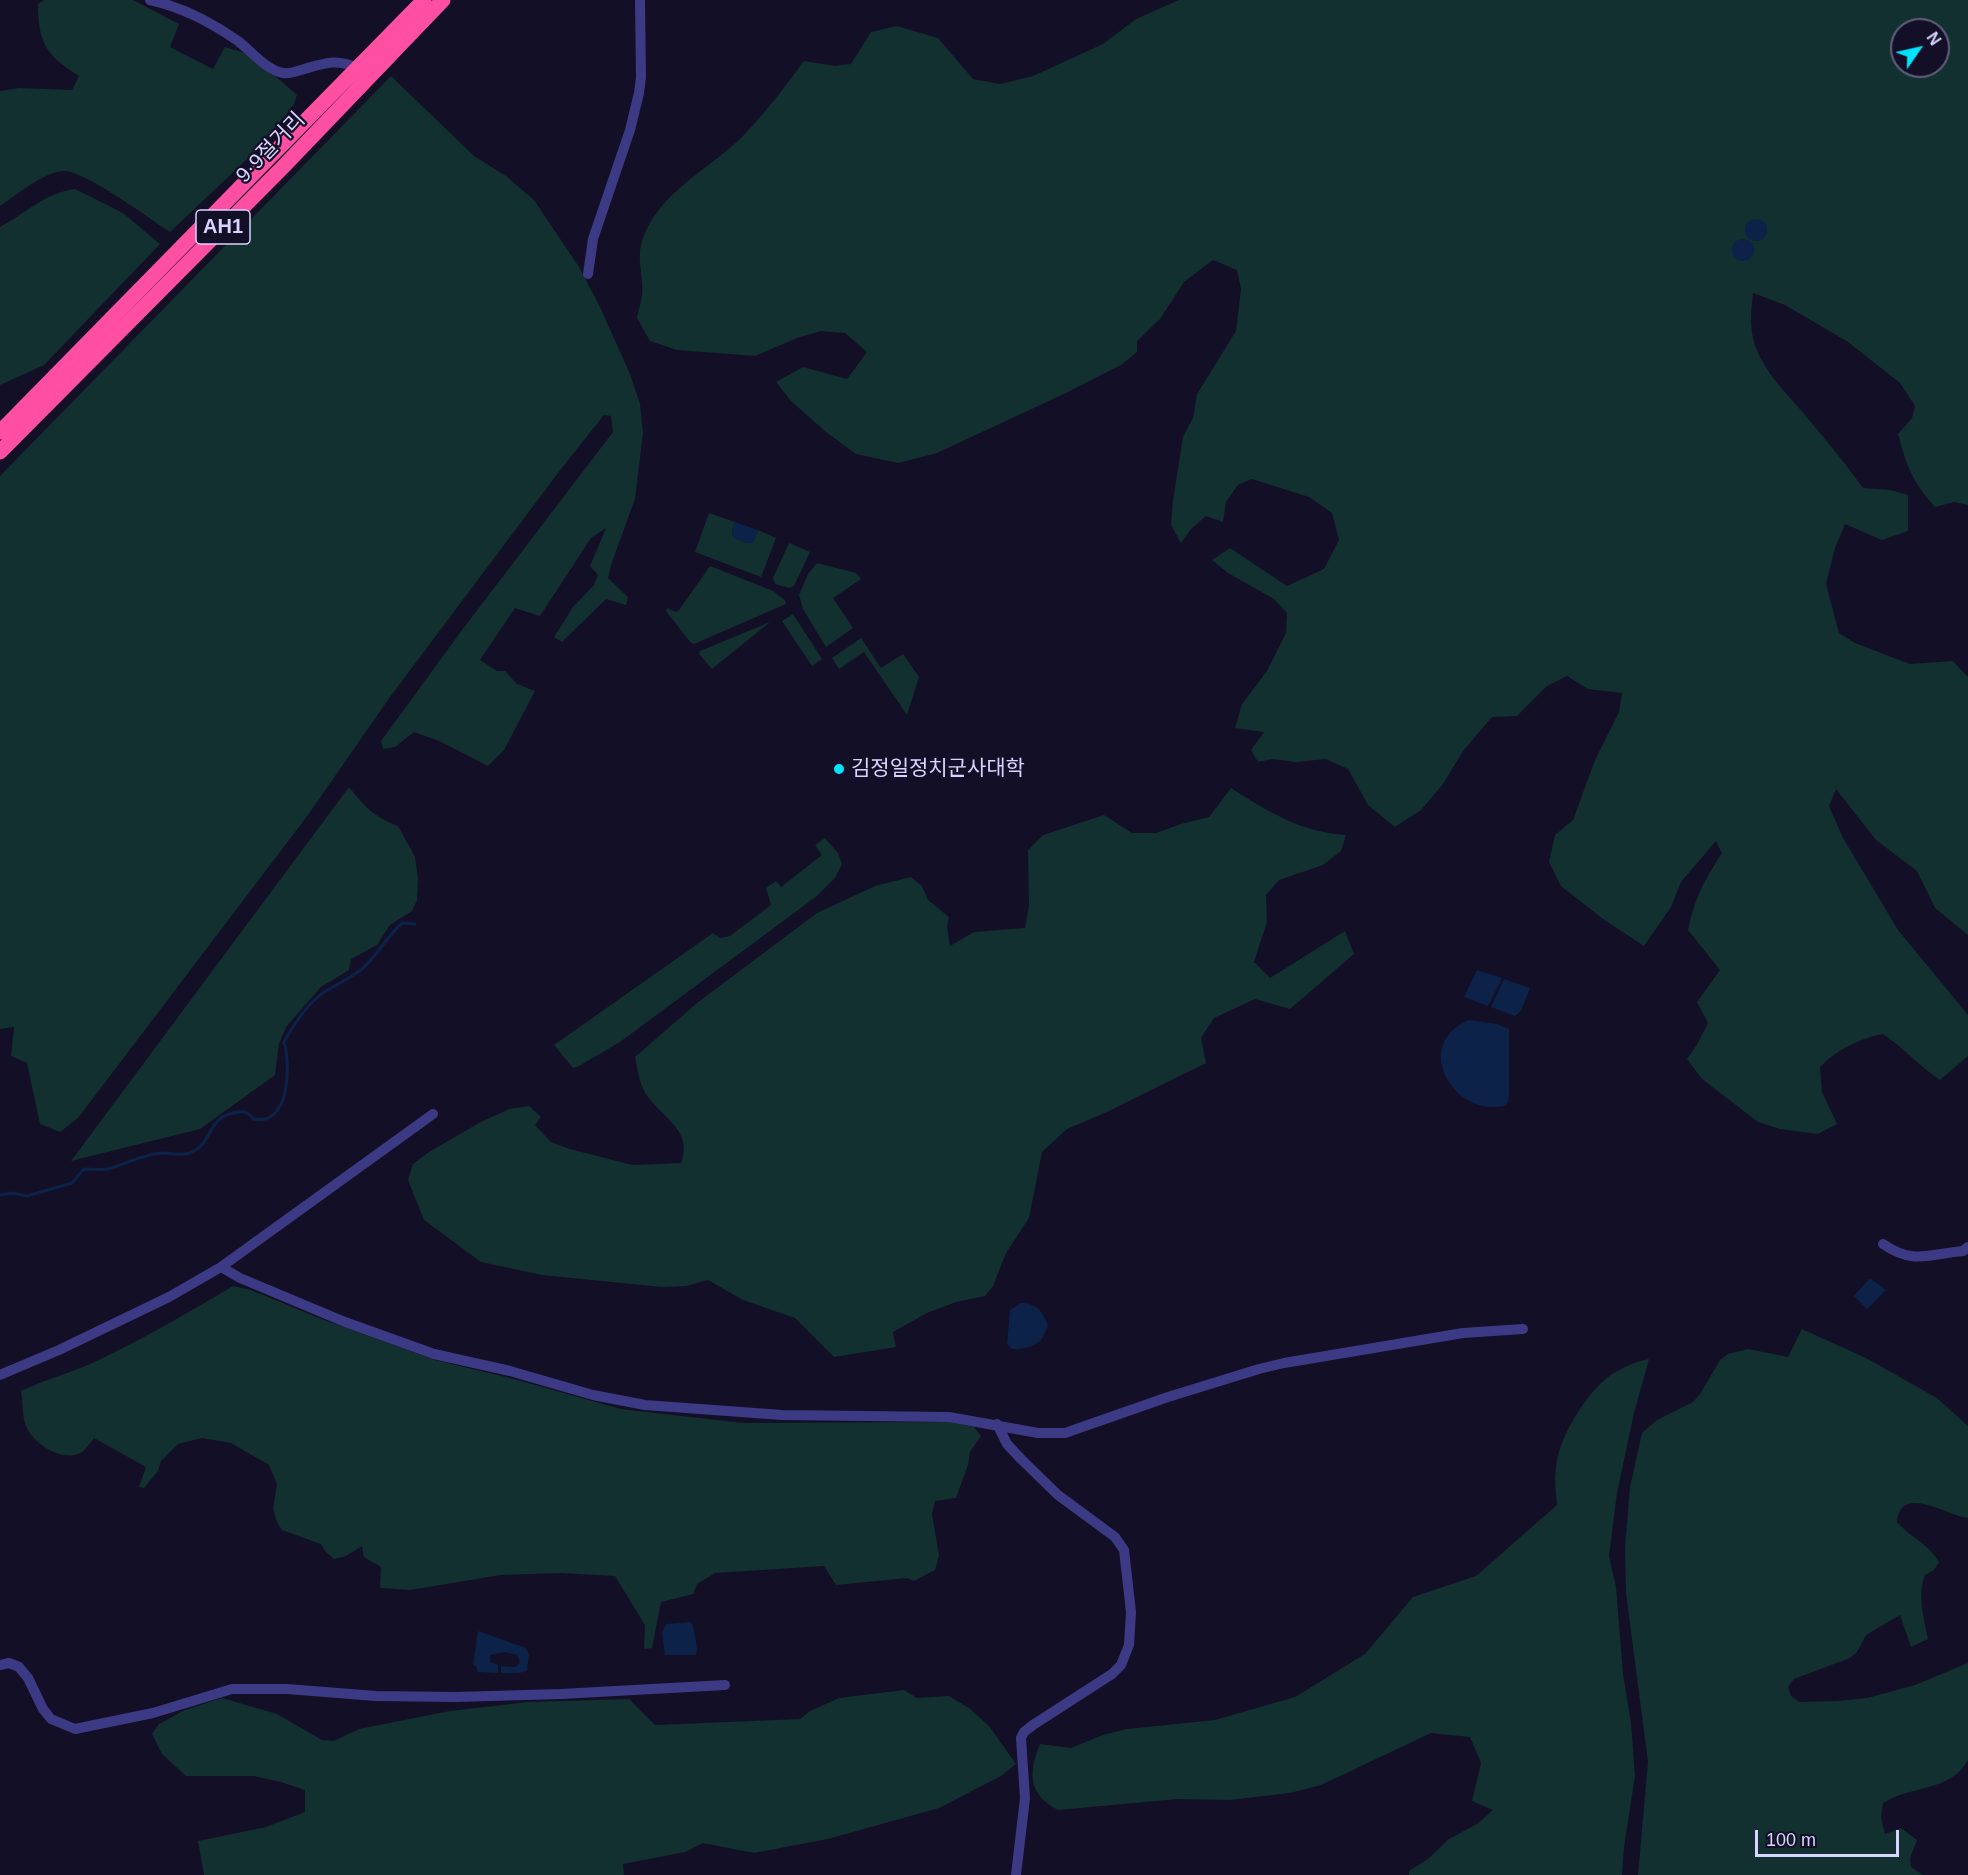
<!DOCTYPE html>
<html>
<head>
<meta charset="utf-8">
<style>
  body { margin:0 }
  #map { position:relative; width:1968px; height:1875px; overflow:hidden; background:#130f26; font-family:Helvetica,sans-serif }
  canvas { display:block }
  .north { position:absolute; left:1890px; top:18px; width:60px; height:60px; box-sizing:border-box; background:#130f26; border:2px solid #625e7d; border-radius:50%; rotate:56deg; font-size:16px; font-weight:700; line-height:24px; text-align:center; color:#d9d4ff }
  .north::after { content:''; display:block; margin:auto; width:21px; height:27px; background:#00e5ff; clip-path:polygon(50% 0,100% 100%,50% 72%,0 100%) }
  .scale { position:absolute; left:1755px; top:1830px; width:144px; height:27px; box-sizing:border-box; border:3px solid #d9d4ff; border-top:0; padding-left:8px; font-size:18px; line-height:21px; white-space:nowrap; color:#d9d4ff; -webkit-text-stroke:4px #130f26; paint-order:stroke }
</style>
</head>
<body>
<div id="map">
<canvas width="1968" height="1875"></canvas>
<div class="north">N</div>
<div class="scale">100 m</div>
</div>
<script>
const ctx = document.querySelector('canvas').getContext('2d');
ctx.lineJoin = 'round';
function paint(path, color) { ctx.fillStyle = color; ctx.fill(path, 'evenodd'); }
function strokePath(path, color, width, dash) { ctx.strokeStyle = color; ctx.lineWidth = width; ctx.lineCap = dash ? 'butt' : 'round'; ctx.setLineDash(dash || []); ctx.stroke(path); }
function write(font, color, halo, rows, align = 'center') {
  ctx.font = font + ' Helvetica,"Noto Sans KR",sans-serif'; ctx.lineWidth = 4.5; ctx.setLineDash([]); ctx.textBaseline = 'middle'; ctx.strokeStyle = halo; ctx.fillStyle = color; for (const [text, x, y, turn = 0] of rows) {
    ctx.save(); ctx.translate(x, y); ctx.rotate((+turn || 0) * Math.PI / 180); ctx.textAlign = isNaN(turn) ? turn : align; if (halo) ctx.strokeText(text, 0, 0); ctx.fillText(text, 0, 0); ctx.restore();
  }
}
paint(new Path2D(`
  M44,0H133L179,24L170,47L213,69L225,47L251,55L297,95L294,104L265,142L170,232C149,218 86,172 65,171C44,171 17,195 0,206V91L19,88L72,90L79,76C47,56 38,44 38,4Z
  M1179,0H1968V505L1954,502L1935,507C1912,481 1907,467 1898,434L1912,418L1915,406L1900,383L1848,342L1785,305L1753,293C1751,311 1749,330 1756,348C1765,371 1783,390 1799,408C1821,434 1843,460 1863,488L1890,490L1908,495V531L1882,540L1845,524L1835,548L1826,584L1839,633L1855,643L1910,664L1953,661L1968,677V935L1935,908L1917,871L1876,840L1836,789L1829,806L1843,838L1898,930L1968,1015V1056L1940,1080C1920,1067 1904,1048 1883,1034C1858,1039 1838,1049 1820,1067L1822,1092L1837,1124L1818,1134L1780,1129L1758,1122L1702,1079L1687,1059L1698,1043L1708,1023L1697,1002L1720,970L1688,930C1695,897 1704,881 1722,853L1716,841L1681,882L1671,907L1644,946L1603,919L1561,886L1549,862L1555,835L1573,820L1595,760L1619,712L1622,693L1588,689L1567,676L1547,686L1517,716L1492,717L1463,751L1443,784L1421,810L1395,827L1368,805L1348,769L1326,759L1296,762L1272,759L1258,762L1251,750L1264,732L1235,728L1242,704L1267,671L1286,633L1287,613L1274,599L1228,573L1212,560L1230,548L1287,586L1324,569L1339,540L1332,513L1309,497L1252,479L1238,485L1226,502L1223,522L1206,516L1191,529L1181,543L1171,525L1173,500L1183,437L1193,418L1197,394L1236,331L1241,289L1237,270L1213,260L1184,282L1160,319L1137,341V352L1121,365L1066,393L937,453L898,463L856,454L826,432L791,401L776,382L803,367L847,379L867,352L845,333L821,331L797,338L755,356L677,350L650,341L637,318C638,311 641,303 642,296C644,278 636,259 642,241C658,192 709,170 743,136C765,113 785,87 804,61L835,66L851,64L871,32L897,26L938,38L973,79L1000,84L1033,76L1103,44L1136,19ZM1902,30H1938V66H1902Z
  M391,76L474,156L506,176L534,200L579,267L600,307L630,374L640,404L643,433L635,499L612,562L608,578L628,597L626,605L606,599L562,642L554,637L573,607L594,585L598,575L590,566L606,528L591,538L540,616L515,608L480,660L497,671H505L517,684L535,691L504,750L488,766L439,741L414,732L395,747L383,749L381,741L462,630L613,432L611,416L604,415L561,469L390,697L308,815L78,1118L60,1132L40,1124L27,1063L11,1056L14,1027L0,1029V476Z
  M75,189L123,213L160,244L44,365L0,385V227C26,213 45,193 75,189Z
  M709,513L735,522L732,531L733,537L747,543L753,542L758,530L776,538L761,577L695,552Z
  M789,543L810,552L794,586L789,588L775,584L773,578Z
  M817,563L856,573L861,579L833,598L853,628L826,647L803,609L799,595L808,574Z
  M710,566L773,591L785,600L786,604L694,644L691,643L666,611L667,608L676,612L679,610Z
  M793,614L822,659L812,666L782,621Z
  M770,622L712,669L699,654L700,651Z
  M861,638L881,668L903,654L919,677L907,715L864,652L839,669L832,658Z
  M349,787C366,808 373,816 398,826L415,857L418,879L417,900L412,911L390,925L377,945L351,959L349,970L321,987L286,1027L279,1044L275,1075L200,1129L71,1161Z
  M1231,788C1269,812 1300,832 1346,835L1341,851L1323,865L1279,880L1266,895L1267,922L1254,962L1270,978L1345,931L1354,954L1290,1009L1255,999L1214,1018L1201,1038L1206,1063L1107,1112L1067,1129L1042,1152L1029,1218L1006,1253L993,1286L985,1296L956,1302L927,1313L893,1332L896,1347L834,1357L795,1318L743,1300L708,1280L686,1286L662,1287L542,1275L481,1262L424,1220L408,1180L413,1164L429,1152L479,1123L509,1109L529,1106L541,1117L535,1125L551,1142L570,1149L632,1165L681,1163C693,1131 664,1119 648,1097C639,1085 638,1071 635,1057L697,1003L817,913L875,886L911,877L922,886L928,900L949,917L947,926L950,946L974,932L1025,928L1029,906L1028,850L1043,835L1104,815L1132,833H1156L1181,824L1209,817Z
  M825,838L838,853L842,864L835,878L817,896L620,1042L579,1066L573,1068L554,1045L713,933L720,938L730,936L771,905L766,888L776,881L781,887L822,855L815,845Z
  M233,1286L251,1290L324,1320L435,1360L514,1379L621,1409L743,1423L949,1422L974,1427L981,1436L970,1452L968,1465L956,1498L935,1501L932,1514L939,1555L935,1570L914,1581L907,1578L836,1585L824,1566L715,1573L697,1584L693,1594L661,1602L652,1648L644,1649L645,1625L615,1576L561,1573L501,1575L410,1590L380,1588L381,1567L364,1557L362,1546L346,1556L334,1559L326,1552L321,1544L282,1530L277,1522L273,1509L277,1484L269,1465L231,1443L202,1438L178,1444L161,1461L158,1471L144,1488L139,1487L146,1467L94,1438C91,1442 86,1449 82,1452C63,1464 30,1442 25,1423C22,1413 23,1401 21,1391C46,1379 74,1372 99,1360C145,1338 189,1312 233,1286Z
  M1802,1329L1866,1358L1937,1398L1968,1426V1518C1947,1516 1901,1483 1897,1522C1910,1537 1929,1544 1939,1562L1934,1570L1925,1575C1917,1596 1924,1617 1928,1639L1911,1647L1900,1615L1866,1635L1857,1652L1850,1658L1794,1679L1788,1687L1791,1696L1799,1702L1837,1701L1867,1698L1915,1685L1968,1663V1760C1951,1792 1911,1785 1883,1803L1881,1818L1885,1834L1901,1828L1917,1840L1910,1858L1911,1867L1923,1875H1638L1648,1762L1626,1593L1625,1548L1630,1487L1642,1433L1657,1420L1693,1402L1700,1394L1720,1360L1728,1354L1748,1349L1788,1357Z
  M1649,1359L1634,1413L1617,1493L1609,1556L1616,1587L1623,1674L1631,1723L1635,1776L1624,1847L1622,1875H1409V1871L1428,1859L1449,1839L1477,1824L1493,1810L1472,1801L1481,1763L1470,1737L1431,1733L1321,1785L1290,1793L1229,1800L1178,1799L1058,1810C1028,1794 1028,1774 1040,1744L1071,1748L1103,1735L1127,1729L1215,1720L1295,1697L1365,1654L1413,1597L1476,1576L1557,1505C1556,1493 1554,1480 1556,1468C1558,1440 1581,1403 1601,1383C1614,1371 1632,1362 1649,1359Z
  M904,1690L917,1698L949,1696L969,1708L989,1726L1016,1764L1001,1776L939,1808L828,1839L754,1853L703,1843L685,1852L623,1864L624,1875H204L198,1841L266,1827L305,1812V1790L281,1782L254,1776H186L162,1754L152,1734L159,1724L185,1710L222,1698L277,1714L322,1740L334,1741L359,1729L450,1711L528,1702L629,1699L655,1725L800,1719L810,1711L839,1698Z`), '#12302f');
paint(new Path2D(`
  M1745 230a11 11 0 1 1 22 0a11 11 0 1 1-22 0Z
  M1732 250a11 11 0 1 1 22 0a11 11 0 1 1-22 0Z
  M735,522L758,530L753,542L747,543L733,537L732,531Z
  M1477,970L1502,978L1488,1006L1464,997Z
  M1504,979L1530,988L1521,1011L1515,1016L1491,1007Z
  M1469,1020L1497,1024L1509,1029V1096L1508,1102L1504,1106C1453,1117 1411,1044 1469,1020Z
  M1870,1278L1886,1290L1867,1309L1854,1296Z
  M1021,1303C1037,1303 1043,1312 1048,1326C1045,1330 1044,1337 1041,1340C1034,1347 1021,1350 1012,1349L1007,1344L1010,1310Z
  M690,1622L693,1625L697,1648L696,1655H665L662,1633L666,1624Z
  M478,1631L526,1648L529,1655L527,1671L519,1673H501V1666L516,1667L520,1662L517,1655L505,1652L490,1655V1662L498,1665V1673L478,1672L476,1666L473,1665Z`), '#0c2248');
strokePath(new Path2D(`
  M0,1195L13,1193L27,1196L72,1183L84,1169C92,1169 100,1170 108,1169C126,1164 143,1154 162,1153C173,1153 183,1157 194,1151C213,1141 208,1115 238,1112C245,1111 250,1113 253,1119C290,1127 291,1065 284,1042C294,1024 308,1002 326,991C338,984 350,978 362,969C377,956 387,936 402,923L415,924`), '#0c2248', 3);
strokePath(new Path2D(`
  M150,0C182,7 211,22 238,41C251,51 266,70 283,73C288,74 295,72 301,70C325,63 335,58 359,68
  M588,274L593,239L630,130L639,93L641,77L640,0
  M1883,1244C1913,1265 1929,1254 1963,1251L1968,1247
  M221,1267L240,1278L345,1322L434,1354L510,1371L593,1395L645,1405L782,1415L949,1417L1038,1433H1065L1168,1397L1259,1369L1284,1363L1463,1333L1523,1329
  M0,1375L59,1350L169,1297L221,1267L433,1114
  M997,1424L1007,1444L1021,1459L1058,1495L1115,1537L1124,1550L1131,1612L1129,1645L1121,1665L1112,1674L1033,1725L1024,1732L1021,1738L1025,1798L1016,1875
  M0,1665L9,1663L19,1667L28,1678L43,1709L51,1719L75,1729L153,1713L232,1689H287L376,1696L455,1697L561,1694L725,1685`), '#3d3a85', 10);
strokePath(new Path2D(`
  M0,432L424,0
  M0,452L284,166L443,0`), '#ff4fa3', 15);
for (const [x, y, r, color] of [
  [839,769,6,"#00e5ff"]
]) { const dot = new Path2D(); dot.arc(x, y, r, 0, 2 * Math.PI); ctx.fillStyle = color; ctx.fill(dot); strokePath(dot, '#130f26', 2); }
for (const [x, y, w] of [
  [223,227,54]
]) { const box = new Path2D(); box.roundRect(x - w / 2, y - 17, w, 34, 4.5); ctx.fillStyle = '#130f26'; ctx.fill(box); strokePath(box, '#d9d4ff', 1.5); }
write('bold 20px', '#d9d4ff', null, [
  ["AH1",223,227]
]);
write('21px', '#d9d4ff', '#130f26', [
  ["9·9절거리",271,148,-46]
]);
write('21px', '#d9d4ff', '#130f26', [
  ["김정일정치군사대학",851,769]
], 'left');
</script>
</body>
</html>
